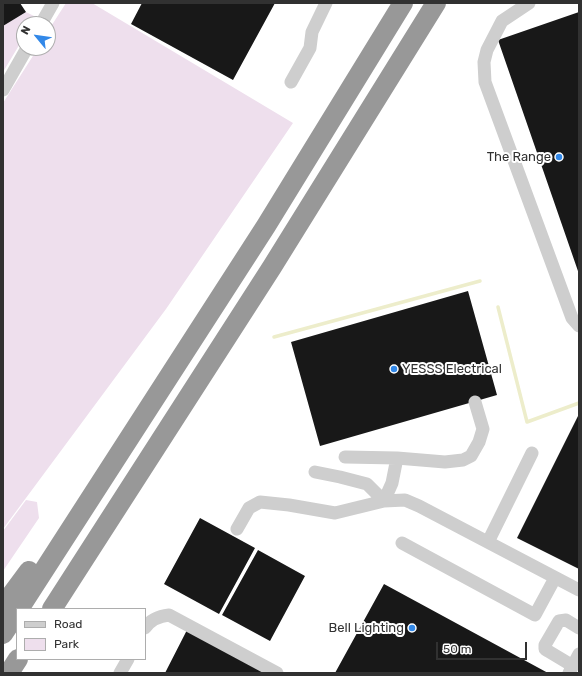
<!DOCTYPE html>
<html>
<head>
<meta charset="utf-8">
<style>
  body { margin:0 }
  #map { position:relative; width:582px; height:676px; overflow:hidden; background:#fff; font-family:Rubik,sans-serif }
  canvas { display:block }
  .frame { position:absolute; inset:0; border:4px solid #313131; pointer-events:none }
  .legend { position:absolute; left:16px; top:608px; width:130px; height:52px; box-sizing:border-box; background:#fff; border:1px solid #adadad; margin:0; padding:5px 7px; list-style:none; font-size:12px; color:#313131 }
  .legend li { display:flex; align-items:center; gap:8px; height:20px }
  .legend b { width:20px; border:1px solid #adadad }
  .north { position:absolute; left:16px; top:16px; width:40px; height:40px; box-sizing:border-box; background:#fff; border:1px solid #adadad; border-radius:50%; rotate:299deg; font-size:11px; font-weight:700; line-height:16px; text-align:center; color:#313131 }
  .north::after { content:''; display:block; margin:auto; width:14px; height:18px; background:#3288e8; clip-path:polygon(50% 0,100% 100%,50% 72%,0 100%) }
  .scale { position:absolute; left:436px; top:642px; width:91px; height:18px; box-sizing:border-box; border:2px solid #313131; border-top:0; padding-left:5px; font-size:12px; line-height:14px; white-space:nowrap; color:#313131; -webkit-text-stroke:3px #fff; paint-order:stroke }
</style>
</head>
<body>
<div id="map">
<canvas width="582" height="676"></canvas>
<div class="frame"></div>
<ul class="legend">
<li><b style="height:5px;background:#cecece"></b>Road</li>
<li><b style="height:11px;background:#eedfed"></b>Park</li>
</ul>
<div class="north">N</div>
<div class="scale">50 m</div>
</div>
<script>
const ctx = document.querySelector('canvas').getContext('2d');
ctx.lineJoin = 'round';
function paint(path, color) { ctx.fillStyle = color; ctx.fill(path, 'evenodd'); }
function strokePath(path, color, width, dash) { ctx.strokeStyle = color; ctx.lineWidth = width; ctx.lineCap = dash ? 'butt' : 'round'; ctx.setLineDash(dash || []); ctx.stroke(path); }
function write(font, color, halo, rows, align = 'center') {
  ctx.font = font + ' Rubik,sans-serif'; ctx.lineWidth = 4; ctx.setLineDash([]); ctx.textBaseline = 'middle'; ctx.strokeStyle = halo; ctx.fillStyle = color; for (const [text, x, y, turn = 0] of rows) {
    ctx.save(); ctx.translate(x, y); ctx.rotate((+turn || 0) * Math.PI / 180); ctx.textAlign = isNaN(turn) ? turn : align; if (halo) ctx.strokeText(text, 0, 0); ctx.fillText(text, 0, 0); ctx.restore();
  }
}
paint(new Path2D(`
  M66,3H92L293,123L166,309L3,529V103L38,48H48V31Z
  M26,12L36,17L32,24H24V37L3,72V26Z
  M26,500L37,502L39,518L3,571V531Z`), '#eedfed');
strokePath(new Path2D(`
  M498,307L527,422L579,403
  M274,337L480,281`), '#ededcb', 3.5);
paint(new Path2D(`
  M3,3H20L26,12L3,26Z
  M142,3H275L233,80L131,24Z
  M579,12V274L498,40Z
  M468,291L497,395L320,446L291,342Z
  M579,414V569L517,538Z
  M200,518L255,548L219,614L164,584Z
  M258,550L305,576L270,641L222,615Z
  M384,584L548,673H335Z
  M187,630L270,673H165Z`), '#181818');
strokePath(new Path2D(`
  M529,3L502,21L487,50L484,62L485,82L572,318L579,326
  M41,24L53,3
  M291,82L310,48L312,32L326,3
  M3,90L27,48
  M345,457L397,458
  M315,472L340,477L367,484L384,501L392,483L397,458L445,462L463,460L471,456L479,442L483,429L475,402
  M237,529L249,508L260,502L289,505L335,513L384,501L405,500L419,506L579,590
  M488,542L532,453
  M402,543L535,615L555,578
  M145,628C151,619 159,616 169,615L277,673
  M573,666L548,651L545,649V645L559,621L566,620L579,628
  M120,673L128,659
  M569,673L579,654`), '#cecece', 13);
strokePath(new Path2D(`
  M3,606L29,571
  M19,609L266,226L403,3
  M52,609L272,267L436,3
  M3,634L17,613
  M9,673L18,659`), '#989898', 20);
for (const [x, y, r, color] of [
  [559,157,4,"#3288e8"],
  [394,369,4,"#3288e8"],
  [412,628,4,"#3288e8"]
]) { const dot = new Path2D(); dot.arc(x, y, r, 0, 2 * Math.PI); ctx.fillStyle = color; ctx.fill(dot); strokePath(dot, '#fff', 1.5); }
write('13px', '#313131', '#fff', [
  ["The Range",551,157],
  ["YESSS Electrical",402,369,"left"],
  ["Bell Lighting",404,628]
], 'right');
</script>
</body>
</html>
